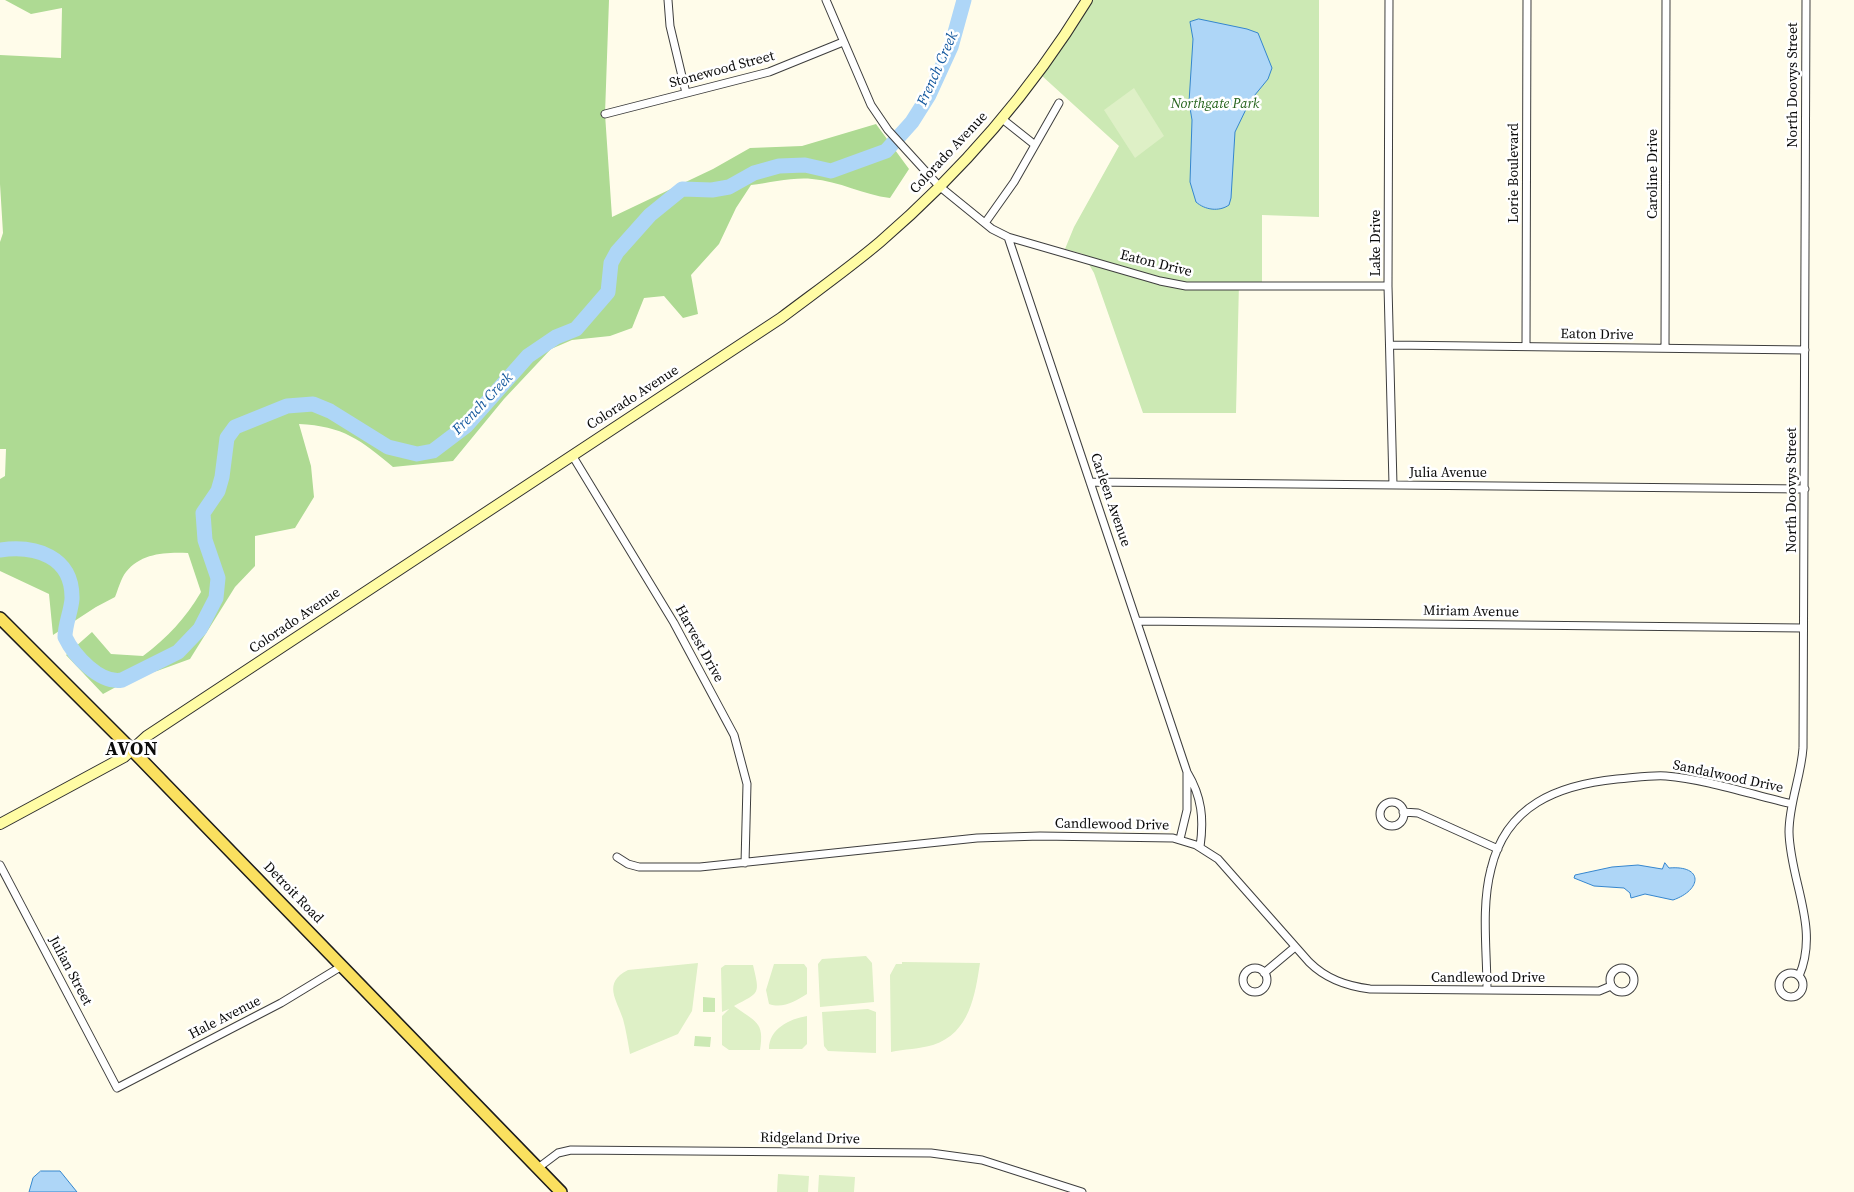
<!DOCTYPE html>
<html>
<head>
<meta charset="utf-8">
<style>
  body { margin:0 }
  canvas { display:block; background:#fffcea }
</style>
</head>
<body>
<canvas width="1854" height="1192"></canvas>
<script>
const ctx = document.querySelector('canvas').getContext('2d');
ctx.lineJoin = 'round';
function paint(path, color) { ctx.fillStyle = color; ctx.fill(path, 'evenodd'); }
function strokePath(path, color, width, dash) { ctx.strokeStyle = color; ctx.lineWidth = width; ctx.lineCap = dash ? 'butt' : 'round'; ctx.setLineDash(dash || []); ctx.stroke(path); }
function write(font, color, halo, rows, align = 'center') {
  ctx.font = font + ' "Source Serif 4",serif'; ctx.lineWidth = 5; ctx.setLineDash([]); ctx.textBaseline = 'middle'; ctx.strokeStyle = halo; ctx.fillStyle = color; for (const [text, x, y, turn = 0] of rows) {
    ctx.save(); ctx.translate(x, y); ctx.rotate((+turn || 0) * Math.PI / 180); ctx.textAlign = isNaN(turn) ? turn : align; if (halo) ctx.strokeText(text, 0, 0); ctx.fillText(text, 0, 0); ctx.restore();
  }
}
paint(new Path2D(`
  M1093,0H1319V217L1262,215V282H1239L1236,413H1143L1094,273L1083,254L1065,249L1074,227L1119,146L1041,75Z
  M703,997L715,998V1012H703Z
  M695,1036L711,1037L710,1047L694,1046Z`), '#cce9b4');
paint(new Path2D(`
  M5,0H609L605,114L612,217L713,169L750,148L802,146L876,124L909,169L890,198C864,195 839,181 812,179C793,177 770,183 751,185L736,208L719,244L691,275L698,314L683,318L664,296L644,298L632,328L610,336L572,340L551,349L504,399L453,461L393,467C361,440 343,426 299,424L311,466L314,497L295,528L255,536V566L235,587L190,659L157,671L138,675L103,694L66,655L92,632L111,654L143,656C168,637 185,619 201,592L188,553C166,552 141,553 126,572C121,578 118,590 115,597L96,607L53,635L49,594L0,571V479L5,476L6,449H0V242L3,233L0,184V55L61,58L62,8L31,14Z`), '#aeda93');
paint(new Path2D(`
  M1134,88L1164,136L1135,158L1104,110Z
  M866,956L872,963L874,1002L820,1007L818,964L822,959Z
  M902,962L980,963C975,995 970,1033 933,1045C920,1049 904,1049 891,1052L890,975L896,964H902Z
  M698,963L692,1011L678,1034L630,1054C628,1043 626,1030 623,1019C617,1000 602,983 628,970Z
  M774,964H804L807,968V994C796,1001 783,1009 769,1004L766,990Z
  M725,965H753C760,995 760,992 734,1006C755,1022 765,1021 760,1050H729L722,1045V1016L729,1009L722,1012L721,968Z
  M868,1009L876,1012V1053L828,1051L824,1046L822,1012Z
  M807,1016V1044L802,1049H769C769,1029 789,1019 807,1016Z
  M778,1174L809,1176L808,1192H777Z
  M819,1175L855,1177L854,1192H818Z`), '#def0c6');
const water = new Path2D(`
  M1199,19L1247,29L1258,33L1272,68L1268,79L1250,101L1235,132L1231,198L1229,205C1219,212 1205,210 1196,202L1190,182L1192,120L1189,102L1193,39L1190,22Z
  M1665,863L1669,868C1704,865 1702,890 1673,900L1645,894L1631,898L1630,893L1624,888L1594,886L1574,878L1575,875L1612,867L1638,865L1662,869Z
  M41,1171H60L77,1192H29L33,1178Z`);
paint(water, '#aed6f7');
strokePath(water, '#3586ce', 1);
strokePath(new Path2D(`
  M0,550C35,545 73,556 72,599C71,612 65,624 65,637C74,656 100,684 122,680L178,652L200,629L216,598L218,578L205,540L203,513L218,491L222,477L227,438L235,427L287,406L313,404L330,411L388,447L417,454L433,451L466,426L528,356L556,337L576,329L608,292L611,263L617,252L650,215L682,189L712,190L729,187L754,173L779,166L805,165L831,171L886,151L912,122L929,95L951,47L964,0`), '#aed6f7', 15);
const street = new Path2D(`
  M668,0L670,26L686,93
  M826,0L871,105L888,130L939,186L992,229L1008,237L1160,281L1186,286H1388
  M1389,0L1388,286L1393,485
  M605,114L769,72L843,42
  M1001,118L1035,145
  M985,223L1014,182L1059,103
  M1008,237L1187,772C1202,797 1204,819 1200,847
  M1390,345L1805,350
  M1526,346L1527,0
  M1665,348L1666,0
  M572,455L674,623L734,735L747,784L745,863
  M1090,482L1805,489
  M1138,621L1803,628
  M1380 814a12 12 0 1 1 24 0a12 12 0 1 1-24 0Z
  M1403,812L1418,813L1498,849
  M1180,839L1187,810V773
  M617,857L628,864L639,867H700L977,838L1040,836L1173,838L1196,845L1218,859L1309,962C1326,979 1346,986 1370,989L1599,991L1611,986
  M0,865L117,1088L281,1003L342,966
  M1610 980a12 12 0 1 1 24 0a12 12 0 1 1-24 0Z
  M1243 980a12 12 0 1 1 24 0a12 12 0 1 1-24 0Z
  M1779 985a12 12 0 1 1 24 0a12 12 0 1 1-24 0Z
  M1264,973L1295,947
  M1799,976C1820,928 1790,881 1789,832C1789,803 1801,777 1803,748L1806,0
  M1487,990C1487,951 1481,907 1491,869C1506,805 1558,785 1617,779C1633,778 1650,775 1666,776C1705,779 1753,795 1792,804
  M538,1168L558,1153L571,1150L931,1153L982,1160L1082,1192`);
const secondary = new Path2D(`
  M0,824L124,757L147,736L781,318C814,293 848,269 880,242C960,173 1032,90 1087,0`);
const primary = new Path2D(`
  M0,618L132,750L561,1192`);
strokePath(street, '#3e3e3e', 9);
strokePath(secondary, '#2d2d2d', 12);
strokePath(primary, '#1c1c1c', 14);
strokePath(street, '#fff', 7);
strokePath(secondary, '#fffca5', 10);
strokePath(primary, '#fae05f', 11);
write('14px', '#0b0b0b', '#fff', [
  ["Stonewood Street",722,70,-15],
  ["North Doovys Street",1793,85,-90],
  ["Colorado Avenue",949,153,-47],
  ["Lorie Boulevard",1514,173,-90],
  ["Caroline Drive",1653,174,-90],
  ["Lake Drive",1376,243,-90],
  ["Eaton Drive",1156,264,14],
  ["Eaton Drive",1597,335,1],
  ["Colorado Avenue",633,398,-33],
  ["Julia Avenue",1448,473],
  ["North Doovys Street",1792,490,-90],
  ["Carleen Avenue",1110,500,71],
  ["Miriam Avenue",1471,612,1],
  ["Colorado Avenue",295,621,-34],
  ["Harvest Drive",699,644,61],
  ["Sandalwood Drive",1728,777,12],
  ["Candlewood Drive",1112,825,1],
  ["Detroit Road",293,893,46],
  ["Julian Street",70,971,62],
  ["Candlewood Drive",1488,978],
  ["Hale Avenue",225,1018,-27],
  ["Ridgeland Drive",810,1139,1]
]);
write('italic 14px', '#25631c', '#fff', [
  ["Northgate Park",1215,104]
]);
write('italic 15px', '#14589e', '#fff', [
  ["French Creek",938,69,-66],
  ["French Creek",483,404,-46]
]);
ctx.letterSpacing = '1px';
write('bold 19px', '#0b0b0b', '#fff', [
  ["AVON",132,750]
]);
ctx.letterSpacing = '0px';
</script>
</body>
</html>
